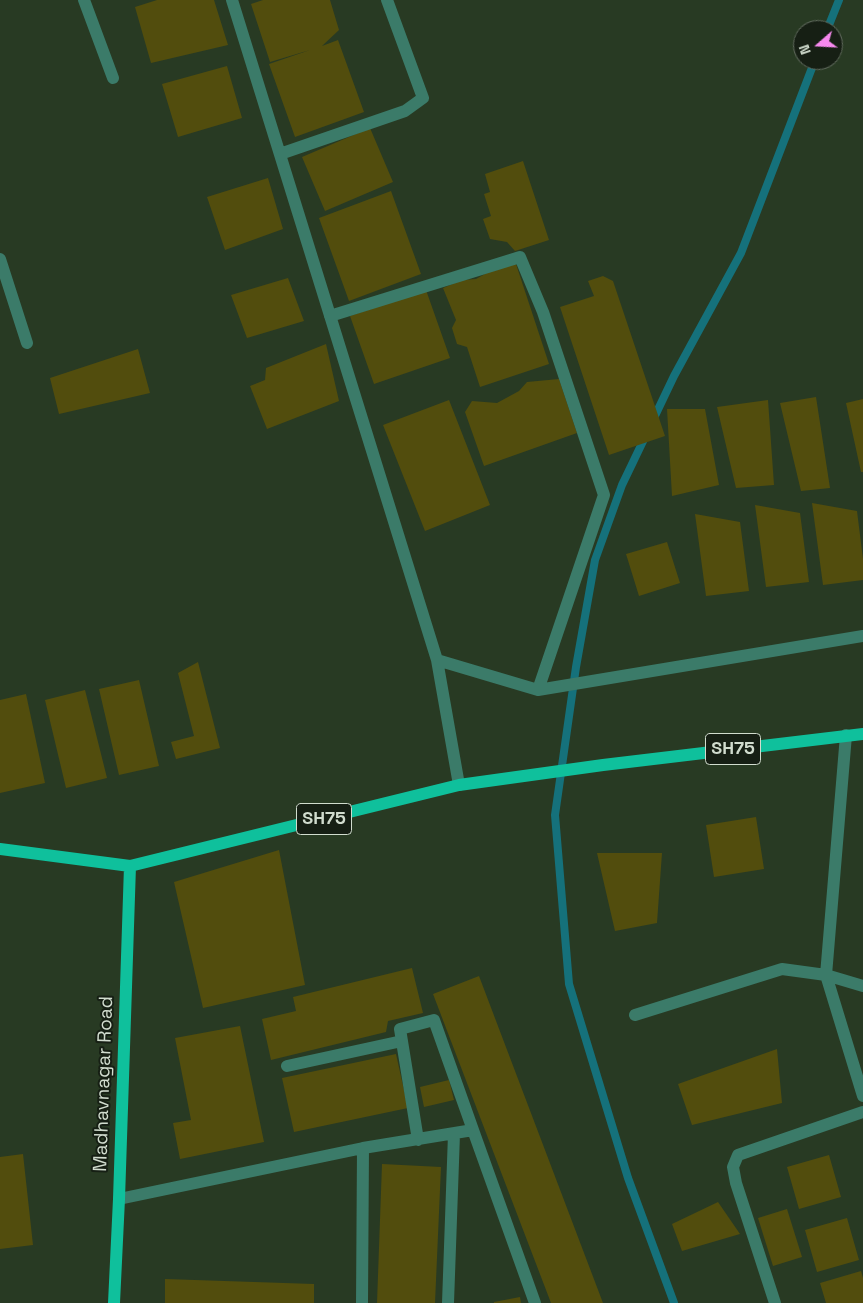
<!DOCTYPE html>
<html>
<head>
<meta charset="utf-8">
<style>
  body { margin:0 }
  #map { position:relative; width:863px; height:1303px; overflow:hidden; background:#283a23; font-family:"Space Grotesk",sans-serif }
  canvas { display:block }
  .north { position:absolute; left:793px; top:20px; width:50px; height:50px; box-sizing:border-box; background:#161f14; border:1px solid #616b5e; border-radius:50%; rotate:251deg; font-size:14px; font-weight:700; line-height:20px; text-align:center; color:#d1dcce }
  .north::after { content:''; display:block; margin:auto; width:18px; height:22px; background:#f689ee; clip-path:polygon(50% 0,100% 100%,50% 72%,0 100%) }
</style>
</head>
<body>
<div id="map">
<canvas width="863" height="1303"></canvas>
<div class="north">N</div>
</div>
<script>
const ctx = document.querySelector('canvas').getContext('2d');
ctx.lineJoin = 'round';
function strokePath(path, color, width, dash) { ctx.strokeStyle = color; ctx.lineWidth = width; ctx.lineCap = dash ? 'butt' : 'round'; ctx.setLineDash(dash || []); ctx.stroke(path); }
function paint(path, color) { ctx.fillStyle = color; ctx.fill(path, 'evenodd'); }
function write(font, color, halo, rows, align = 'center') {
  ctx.font = font + ' "Space Grotesk",sans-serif'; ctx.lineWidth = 4; ctx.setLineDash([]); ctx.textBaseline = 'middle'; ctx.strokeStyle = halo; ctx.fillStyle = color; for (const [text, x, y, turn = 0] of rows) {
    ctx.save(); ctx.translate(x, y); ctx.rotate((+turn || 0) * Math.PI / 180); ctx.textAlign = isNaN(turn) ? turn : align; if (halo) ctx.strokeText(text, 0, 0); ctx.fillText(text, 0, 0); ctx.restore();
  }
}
strokePath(new Path2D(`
  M827,30L839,0
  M653,420L674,376L741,253L815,60
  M646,435L622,485L595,560L576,667L555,815L569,984L628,1178L674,1303`), '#15717b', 8);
paint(new Path2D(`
  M157,0H214L228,45L151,63L135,7Z
  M263,0H330L339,30L322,46L338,40L364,112L295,137L269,64L310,50L270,62L251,4Z
  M227,66L242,118L178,137L162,84Z
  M370,128L393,182L325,211L302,157Z
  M523,161L549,240L515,251L507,242L490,239L483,219L491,216L484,194L490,192L485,174Z
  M268,178L283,229L225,250L207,197Z
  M391,191L421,274L349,301L319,218Z
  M516,264L549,364L480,387L467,347L457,344L452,328L456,320L443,288L462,280L476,279L492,270Z
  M603,276L613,281L665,436L609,455L560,307L594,296L588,281Z
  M288,278L304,321L247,338L231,295Z
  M426,290L450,358L374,384L350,316Z
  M326,344L339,401L267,429L250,386L265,380L266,368Z
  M138,349L150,393L59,414L50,378Z
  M559,379L577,433L484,466L465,412L472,401L497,403L519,391L527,382Z
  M816,397L830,488L801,491L780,403Z
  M863,399V472H861L846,403Z
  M449,400L490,505L425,531L383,425Z
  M768,400L774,485L736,488L717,407Z
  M667,409H705L719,485L672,496Z
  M812,503L857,511L863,559V580L823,585Z
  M755,505L800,513L809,582L766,587Z
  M695,514L740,522L749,591L706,596Z
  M667,542L680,583L639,596L626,554Z
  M198,662L220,748L176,759L171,742L194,736L178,673Z
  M139,680L159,766L119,775L99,689Z
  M85,690L107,778L66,788L45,700Z
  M26,694L45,783L0,793V700Z
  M756,817L764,869L714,877L706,825Z
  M279,850L305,985L203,1008L174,882Z
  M597,853H662L657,923L615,931Z
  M412,968L423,1013L388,1021L386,1032L271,1060L262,1019L296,1011L293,997Z
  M479,976L603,1303H551L433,994Z
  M240,1026L264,1142L180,1159L173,1123L191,1120L175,1038Z
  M777,1049L782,1103L692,1125L678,1084Z
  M396,1054L408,1108L294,1132L282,1078Z
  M449,1080L454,1100L424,1107L420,1087Z
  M23,1154L33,1245L0,1249V1157Z
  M829,1155L841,1197L799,1209L787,1167Z
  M382,1164L441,1167L435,1303H377Z
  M718,1202L740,1234L682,1251L672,1224Z
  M787,1209L802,1257L773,1266L758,1218Z
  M847,1218L859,1260L817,1272L805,1230Z
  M861,1271L863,1278V1303H826L820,1283Z
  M165,1279L314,1284V1303H165Z
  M520,1297L521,1303H494V1302Z`), '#524d0d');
strokePath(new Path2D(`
  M84,0L113,78
  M232,0L437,660L459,785
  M280,154L405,111L423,98L387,0
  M0,259L27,343
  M330,316L520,257L543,312L604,495L538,690
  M437,660L538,690L863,636
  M846,735L826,975L863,1096
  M635,1015L782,969L826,975L863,986
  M287,1066L402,1041
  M418,1140L400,1029L434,1020L473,1130
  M363,1148L473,1130L535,1303
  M119,1199L363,1148L362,1303
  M448,1303L454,1134
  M775,1303L736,1183L733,1167L738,1155L863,1112`), '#3b7b69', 12);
strokePath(new Path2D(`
  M0,849L130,866L459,785L603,765L863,734
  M114,1303L119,1199L130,866`), '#0fc09c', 12);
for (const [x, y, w] of [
  [733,749,55],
  [324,819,55]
]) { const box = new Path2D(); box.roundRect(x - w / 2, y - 15.5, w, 31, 4); ctx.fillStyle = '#161f14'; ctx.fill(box); strokePath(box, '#d1dcce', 1); }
write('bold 18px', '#d1dcce', null, [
  ["SH75",733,749],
  ["SH75",324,819]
]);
write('19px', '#d1dcce', '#161f14', [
  ["Madhavnagar Road",104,1084,-88]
]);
</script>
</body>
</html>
